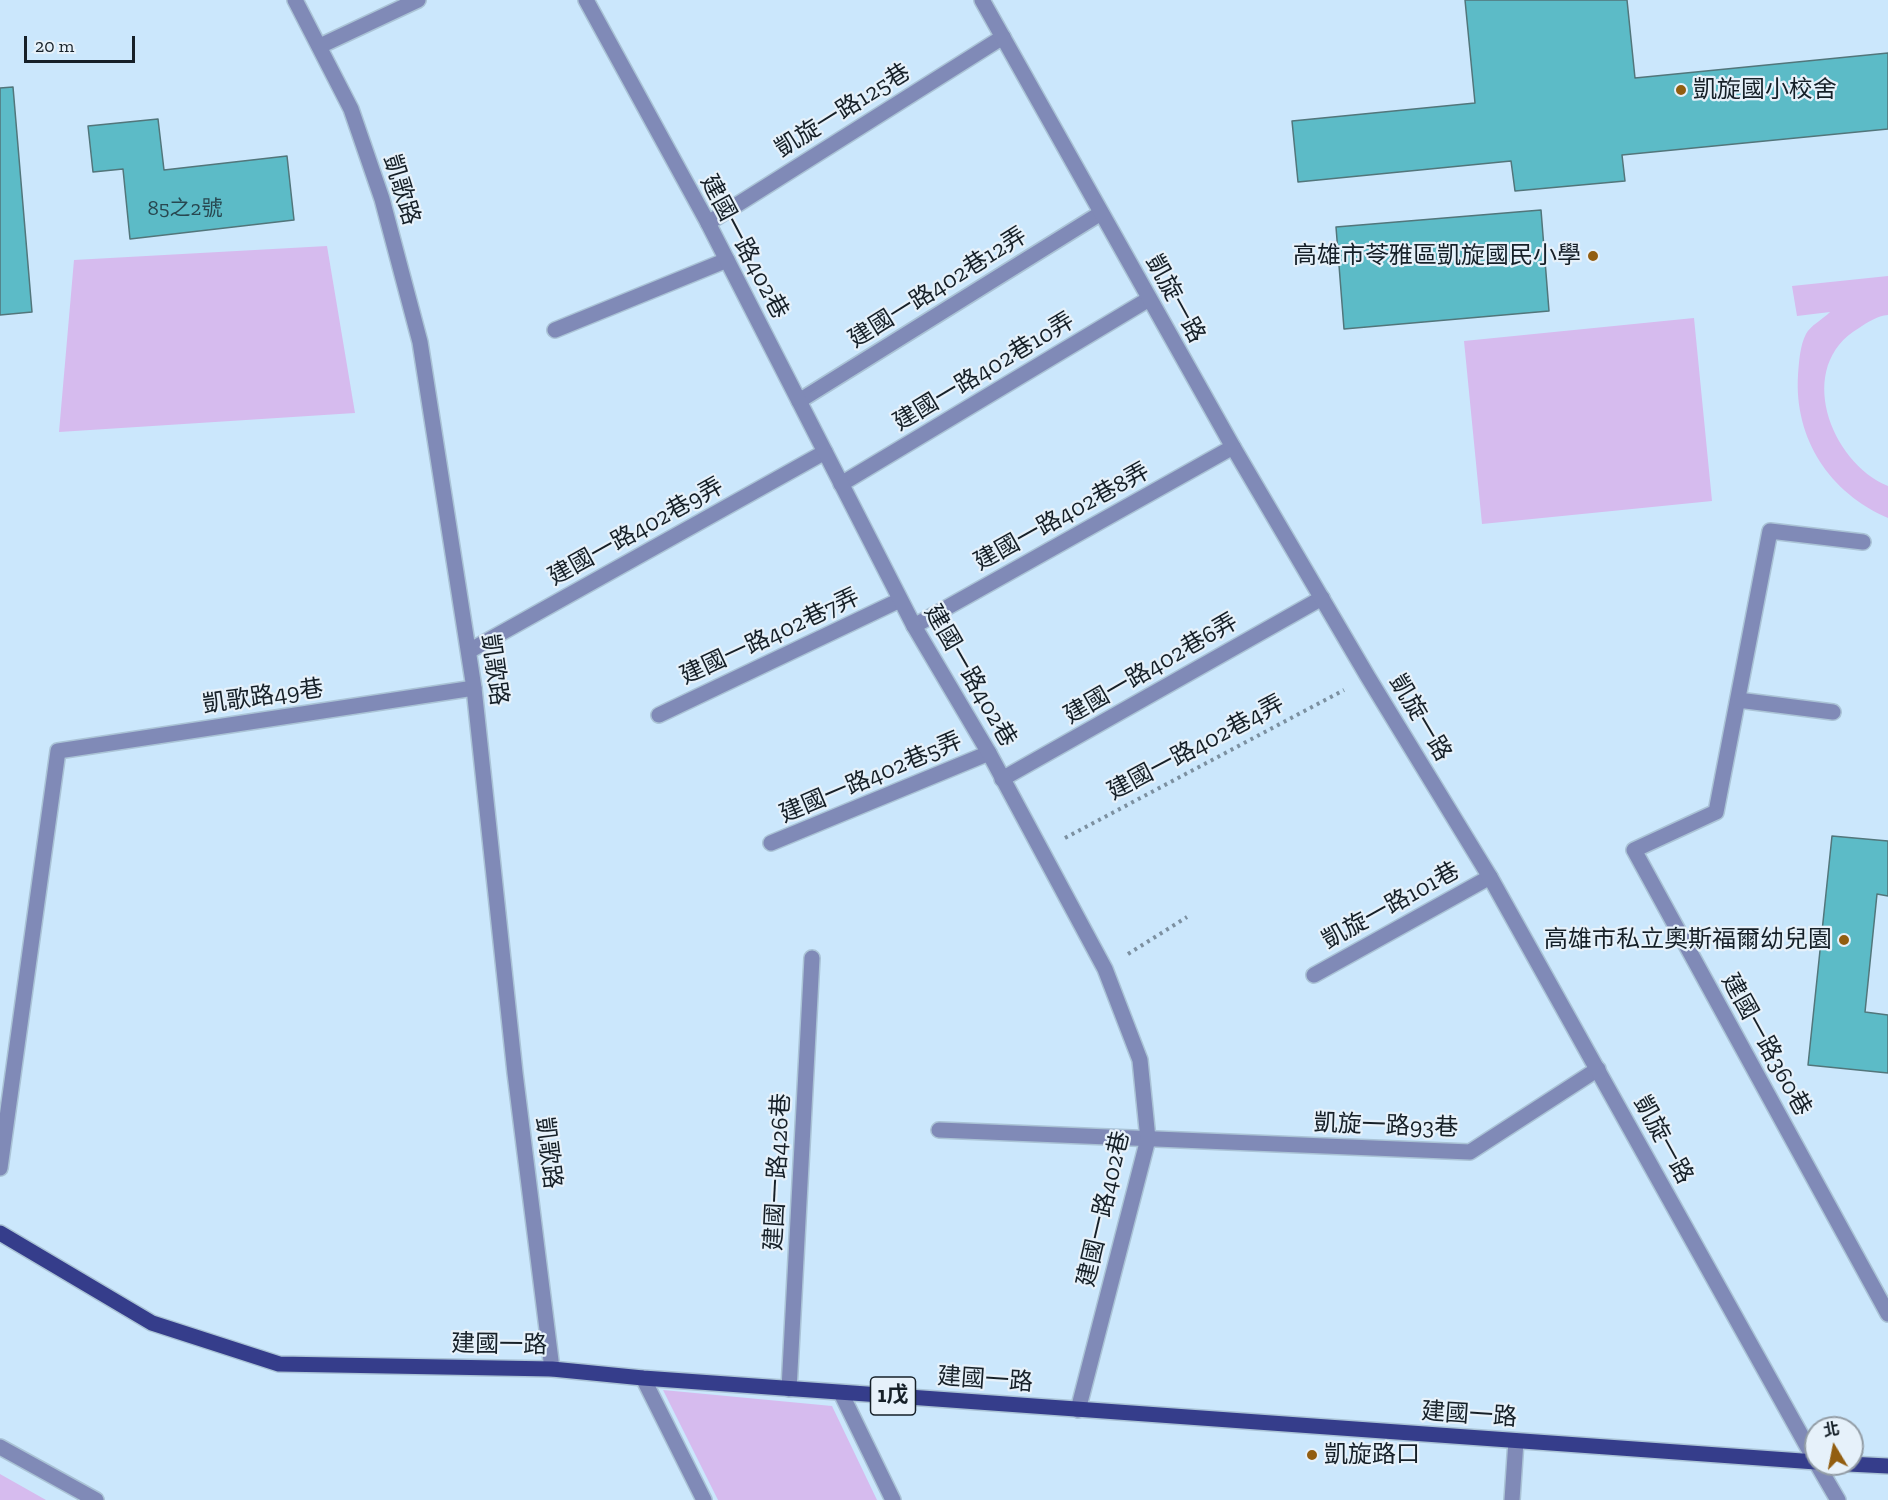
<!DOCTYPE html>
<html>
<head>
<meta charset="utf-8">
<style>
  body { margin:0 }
  #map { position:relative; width:1888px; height:1500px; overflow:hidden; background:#cbe7fc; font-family:"Zilla Slab","Noto Sans TC",serif }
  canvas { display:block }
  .north { position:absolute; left:1804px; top:1416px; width:60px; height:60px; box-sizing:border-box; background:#e6f1fa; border:2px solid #939da6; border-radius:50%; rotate:350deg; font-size:16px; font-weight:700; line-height:24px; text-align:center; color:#162028 }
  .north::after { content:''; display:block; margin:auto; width:21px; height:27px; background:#925e11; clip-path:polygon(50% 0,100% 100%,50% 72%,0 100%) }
  .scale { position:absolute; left:24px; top:36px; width:111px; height:27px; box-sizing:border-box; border:3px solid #162028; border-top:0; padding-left:8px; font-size:18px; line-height:21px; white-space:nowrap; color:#162028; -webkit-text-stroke:4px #e6f1fa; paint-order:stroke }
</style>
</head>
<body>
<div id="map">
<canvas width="1888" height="1500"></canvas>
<div class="north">北</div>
<div class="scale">20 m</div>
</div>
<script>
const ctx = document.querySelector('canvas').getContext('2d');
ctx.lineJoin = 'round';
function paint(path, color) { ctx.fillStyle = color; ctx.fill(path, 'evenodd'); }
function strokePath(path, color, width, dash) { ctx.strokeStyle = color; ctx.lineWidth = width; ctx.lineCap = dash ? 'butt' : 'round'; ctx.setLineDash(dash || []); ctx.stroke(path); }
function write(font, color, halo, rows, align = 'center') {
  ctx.font = font + ' "Zilla Slab","Noto Sans TC",serif'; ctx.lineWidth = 4.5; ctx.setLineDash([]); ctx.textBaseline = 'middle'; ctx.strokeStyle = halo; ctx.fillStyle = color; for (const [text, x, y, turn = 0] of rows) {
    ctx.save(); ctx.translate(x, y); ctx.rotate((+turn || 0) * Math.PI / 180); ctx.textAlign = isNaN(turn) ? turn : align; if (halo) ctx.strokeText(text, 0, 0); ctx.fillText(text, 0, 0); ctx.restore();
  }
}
paint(new Path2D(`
  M327,246L355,413L59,432L74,260Z
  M1888,276V315C1877,316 1868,322 1859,328C1794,366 1830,462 1888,486V518C1830,493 1794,439 1798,375C1799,362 1800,345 1806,334C1810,326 1823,319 1830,312L1797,316L1792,286Z
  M1694,318L1712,501L1482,524L1464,341Z
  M663,1390L832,1406L877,1500H718Z
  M0,1474L46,1500H0Z`), '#d6bbee');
const building = new Path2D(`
  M1465,0H1627L1635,78L1888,53V129L1622,155L1625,181L1515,191L1511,161L1298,182L1292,121L1475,103Z
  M13,87L32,312L0,315V88Z
  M158,119L164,170L287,156L294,220L130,239L123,169L93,172L88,126Z
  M1541,210L1549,311L1344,329L1336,227Z
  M1832,836L1888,841V896L1877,894L1865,1012L1888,1015V1073L1808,1065Z`);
paint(building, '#5cbbc7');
strokePath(building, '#52767b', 1.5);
const lane = new Path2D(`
  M708,223L1003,37
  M555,330L727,260
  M799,401L1101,213
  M841,484L1149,299
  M1863,542L1770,531L1716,812L1634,850L1888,1314
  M914,626L1233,447
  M469,651L825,452
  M1738,700L1833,712
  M659,715L900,600
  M1002,779L1322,598
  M771,843L989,753
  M1314,975L1490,877
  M939,1130L1470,1152L1598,1069
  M0,1168L58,751L474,688`);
const street = new Path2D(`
  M295,0L351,109L382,199L420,342L474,688L515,1073L552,1369
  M586,0L708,223L914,626L989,753L1105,969L1140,1060L1148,1139L1078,1410
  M982,0L1233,447L1368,677L1490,877L1816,1462
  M320,46L418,0
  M643,1378L704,1500
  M789,1389L812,958
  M841,1393L893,1500
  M0,1447L96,1500
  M1817,1464L1838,1500
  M1512,1500L1516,1441`);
const primary = new Path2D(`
  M0,1233L152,1323L279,1364L552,1369L643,1378L1816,1462
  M1848,1464L1888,1466`);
strokePath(lane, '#aac3d6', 18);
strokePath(street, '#aac3d6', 18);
strokePath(primary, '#aac3d6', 18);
strokePath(new Path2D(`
  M1065,838L1344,690
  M1128,954L1187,917`), '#7c90a0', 4, [3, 4.5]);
strokePath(lane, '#808ab7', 15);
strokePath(street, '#808ab7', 15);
strokePath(primary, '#353d8b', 15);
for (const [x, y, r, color] of [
  [1681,90,6,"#925e11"],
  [1593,256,6,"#925e11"],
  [1844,940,6,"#925e11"],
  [1312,1455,6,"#925e11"]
]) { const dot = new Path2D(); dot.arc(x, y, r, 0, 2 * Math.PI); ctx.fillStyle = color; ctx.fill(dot); strokePath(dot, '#e6f1fa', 2); }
write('21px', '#284750', null, [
  ["85之2號",185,209]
]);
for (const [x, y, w] of [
  [893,1396,45]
]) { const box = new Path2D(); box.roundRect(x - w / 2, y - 19, w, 38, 4.5); ctx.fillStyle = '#e6f1fa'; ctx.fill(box); strokePath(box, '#162028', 1.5); }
write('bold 22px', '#162028', null, [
  ["1戊",893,1396]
]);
write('24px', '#162028', '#e6f1fa', [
  ["凱旋國小校舍",1693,90],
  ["高雄市苓雅區凱旋國民小學",1581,256,"right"],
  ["高雄市私立奧斯福爾幼兒園",1832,940,"right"],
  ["凱旋路口",1324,1455]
], 'left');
write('24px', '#162028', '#e6f1fa', [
  ["凱旋一路125巷",843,111,-32],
  ["凱歌路",401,190,73],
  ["建國一路402巷",744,247,62],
  ["建國一路402巷12弄",938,288,-32],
  ["凱旋一路",1175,299,61],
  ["建國一路402巷10弄",984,372,-31],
  ["建國一路402巷8弄",1062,517,-29],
  ["建國一路402巷9弄",636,532,-29],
  ["建國一路402巷7弄",770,637,-25],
  ["建國一路402巷6弄",1151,669,-30],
  ["凱歌路",494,670,82],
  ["建國一路402巷",970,676,60],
  ["凱歌路49巷",263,697,-8],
  ["凱旋一路",1420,718,59],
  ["建國一路402巷4弄",1196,748,-28],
  ["建國一路402巷5弄",871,778,-23],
  ["凱旋一路101巷",1391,906,-29],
  ["建國一路360巷",1766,1045,61],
  ["凱旋一路93巷",1386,1126,2],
  ["凱旋一路",1663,1140,61],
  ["凱歌路",548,1153,83],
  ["建國一路426巷",778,1172,-87],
  ["建國一路402巷",1104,1209,-77],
  ["建國一路",499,1345,1],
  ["建國一路",985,1380,4],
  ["建國一路",1469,1415,4]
]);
</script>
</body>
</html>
